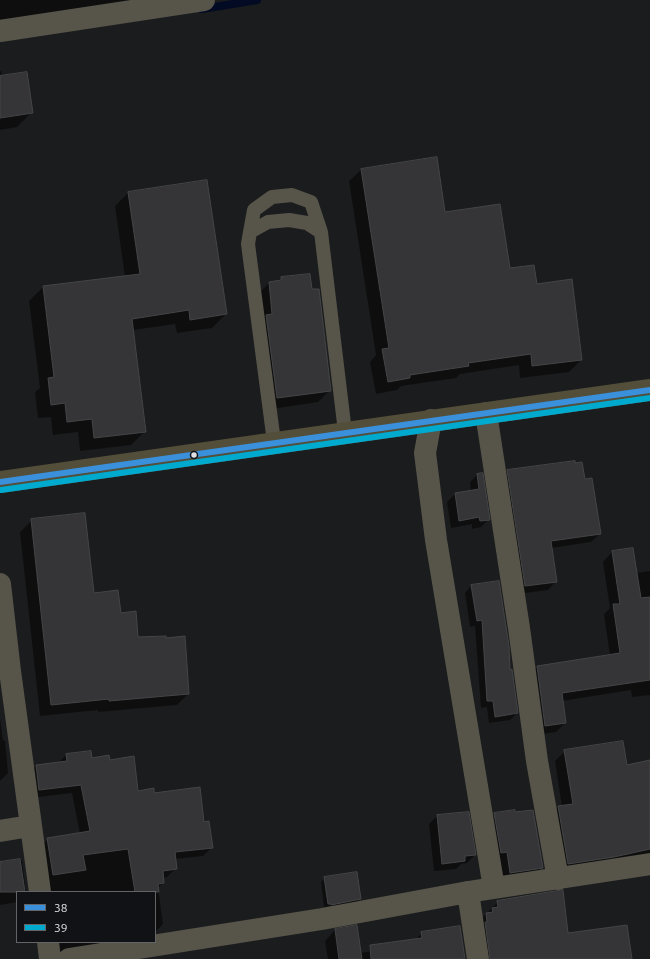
<!DOCTYPE html>
<html>
<head>
<meta charset="utf-8">
<style>
  body { margin:0 }
  #map { position:relative; width:650px; height:959px; overflow:hidden; background:#1b1c1d; font-family:Ubuntu,sans-serif }
  canvas { display:block }
  .legend { position:absolute; left:16px; top:891px; width:140px; height:52px; box-sizing:border-box; background:#111215; border:1px solid #646467; margin:0; padding:5px 7px; list-style:none; font-size:12px; color:#e0e0e3 }
  .legend li { display:flex; align-items:center; gap:8px; height:20px }
  .legend b { width:20px; border:1px solid #646467 }
</style>
</head>
<body>
<div id="map">
<canvas width="650" height="959"></canvas>
<ul class="legend">
<li><b style="height:5px;background:#3a90db"></b>38</li>
<li><b style="height:5px;background:#00a9ce"></b>39</li>
</ul>
</div>
<script>
const ctx = document.querySelector('canvas').getContext('2d');
ctx.lineJoin = 'round';
function paint(path, color) { ctx.fillStyle = color; ctx.fill(path, 'evenodd'); }
function strokePath(path, color, width, dash) { ctx.strokeStyle = color; ctx.lineWidth = width; ctx.lineCap = dash ? 'butt' : 'round'; ctx.setLineDash(dash || []); ctx.stroke(path); }
paint(new Path2D(`
  M0,0H168L0,26Z
  M0,71H1L2,77L31,113L17,127L0,130Z
  M436,158L444,213L509,270L536,285L581,360L569,372L520,378L519,365L460,374L456,378L401,386L397,390L376,394L370,362L376,355L349,181L361,170Z
  M128,193L226,314L212,328L177,333L175,324L133,330L145,431L131,445L80,451L78,432L53,435L51,417L38,418L35,392L40,388L29,301L43,287L125,277L115,206Z
  M281,278L330,390L318,402L265,410L257,295L269,283L278,281Z
  M508,471L584,480L600,534L591,542L551,548L556,581L548,590L517,594L499,479Z
  M477,475L489,519L481,527L472,529V524L451,528L447,502L455,494L471,491L470,482Z
  M32,520L93,594L120,615L137,638L188,694L177,705L98,712V710L40,716L20,532Z
  M632,549L636,573L650,571V695L632,697L631,690L562,701L565,723L556,732L536,735L528,676L537,667L610,656L604,614L610,608L603,562L612,552Z
  M471,586L510,671L517,713L510,720L489,723L487,707L481,708L475,626L470,627L465,593Z
  M0,718L3,741L5,740L8,773L0,781Z
  M565,751L626,767L650,761V856L558,873L548,817L558,807H562L555,761Z
  M90,752L91,759L109,761L137,792L153,794L203,823L212,847L203,856L175,859L176,868L167,877L163,878V883L158,888L163,924L155,932V892H43L39,848L48,839L80,834L72,793L30,798L27,775L36,766L58,763L66,755Z
  M495,814L542,867L534,876L501,881L486,822Z
  M437,816L475,855L467,863L461,864L456,869L434,871L429,824Z
  M22,860L26,892H17V902L0,905V863Z
  M325,878L360,899L356,903L324,907L321,882Z
  M498,902L567,935L631,959H479L476,924Z
  M356,926L360,953L401,947L415,940L422,933L464,959H328L325,941L335,930Z
  M54,942H122L56,952Z`), '#0007');
strokePath(new Path2D(`
  M202,9L257,0`), '#020a24', 8);
const building = new Path2D(`
  M27,72L33,113L0,118V76Z
  M437,157L445,212L500,204L510,268L534,265L537,284L572,279L582,360L532,366L531,354L468,363L469,366L410,375V378L388,382L382,349L389,348L361,169Z
  M207,180L227,314L190,320L189,310L132,319L146,432L94,438L92,419L67,422L65,403L51,405L48,378L54,377L43,286L140,274L128,192Z
  M310,274L312,289H319L331,391L277,398L266,315L272,314L269,282L281,280V277Z
  M575,461V463L582,462L585,479L592,478L601,534L551,541L557,582L525,586L507,470Z
  M483,473L490,520L480,521L479,517L459,521L455,493L479,489L477,474Z
  M85,513L94,593L118,590L121,613L136,611L138,637L166,636V638L185,636L189,694L109,701V699L51,705L31,519Z
  M633,548L641,598L650,597V680L562,693L566,723L545,726L537,666L620,653L613,604H620L612,551Z
  M499,581L509,646L510,670L512,669L518,713L495,717L493,701H487L482,620L477,621L471,585Z
  M623,741L627,765L650,760V849L614,857L568,864L558,806L573,804L564,750Z
  M91,751L92,758L109,755L110,760L134,756L138,791L154,788V793L200,787L204,822L209,821L213,848L175,852L177,869L163,871L164,883L158,884L159,892H135L128,849L83,855L86,870L53,875L47,838L90,831L81,785L39,790L36,765L67,761L66,754Z
  M515,810V812L533,810L543,868L510,873L507,852L501,853L494,813Z
  M469,812L476,855L465,856V861L442,864L437,815Z
  M20,859L25,892H0V862Z
  M357,872L361,899L331,905V904H328L324,877Z
  M563,890L568,933L627,925L632,959H490L485,922H487L486,913L493,912L492,908L498,907L497,901Z
  M357,925L362,959H339L335,929Z
  M460,926L465,959H371L370,945L422,938L421,932Z`);
paint(building, '#353537');
strokePath(building, '#444546', 1);
strokePath(new Path2D(`
  M250,232L254,210L272,197L292,195L311,202L321,232
  M274,442L248,244L250,232L268,222L289,220L307,223L321,232L345,432`), '#57544a', 14);
strokePath(new Path2D(`
  M0,31L204,0
  M486,413L519,628L537,761L558,879
  M431,420L425,453L436,540L494,888
  M0,584L10,671L40,892
  M0,831L30,826
  M468,892L478,959
  M48,942L50,959
  M69,959L322,919L468,892L650,864`), '#57544a', 22);
strokePath(new Path2D(`
  M0,482L650,390`), '#534e3a', 22);
strokePath(new Path2D(`
  M0,482L650,390`), '#3a90db', 6);
strokePath(new Path2D(`
  M1,490L650,398`), '#00a9ce', 6);
for (const [x, y, r, color] of [
  [194,455,3.5,"#e0e0e3"]
]) { const dot = new Path2D(); dot.arc(x, y, r, 0, 2 * Math.PI); ctx.fillStyle = color; ctx.fill(dot); strokePath(dot, '#111215', 1.5); }
</script>
</body>
</html>
